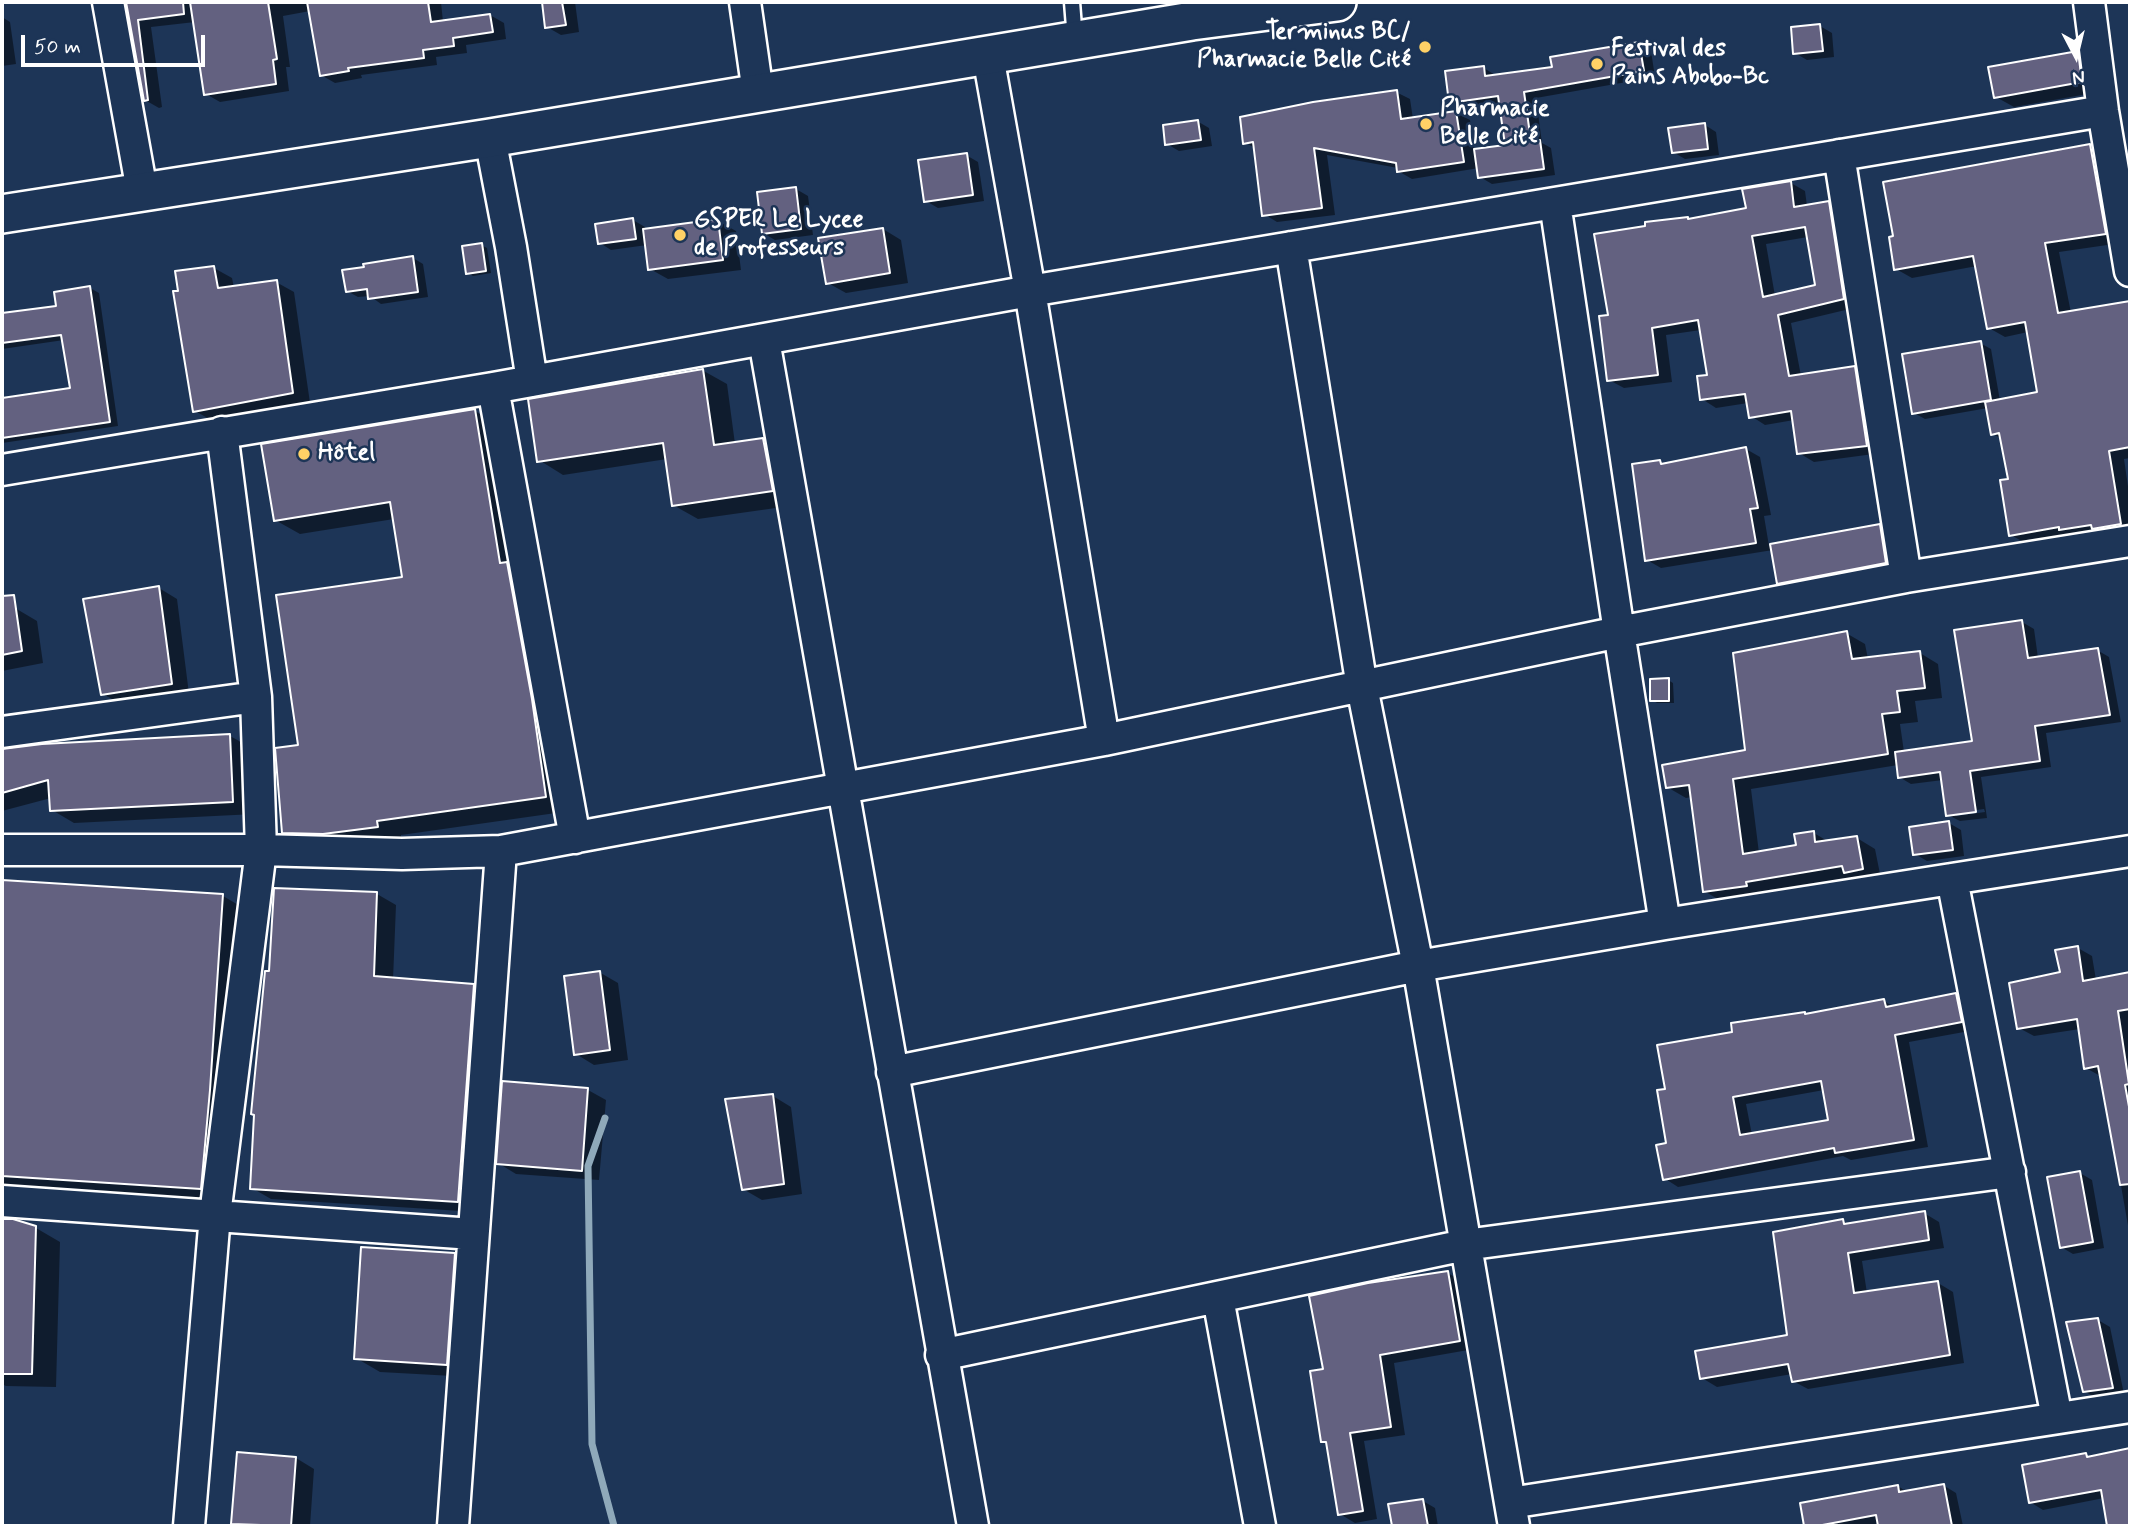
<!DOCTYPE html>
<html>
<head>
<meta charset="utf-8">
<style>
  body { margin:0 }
  #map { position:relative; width:2132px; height:1528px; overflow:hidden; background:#1d3557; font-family:Mynerve,sans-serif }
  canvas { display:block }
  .frame { position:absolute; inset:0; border:4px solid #fff; pointer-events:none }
  .north { position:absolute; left:2041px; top:21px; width:70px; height:70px; -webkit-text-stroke:5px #1d3557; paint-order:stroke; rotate:173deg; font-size:19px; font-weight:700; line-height:28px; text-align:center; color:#fff }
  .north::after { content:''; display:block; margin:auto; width:24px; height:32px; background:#fff; clip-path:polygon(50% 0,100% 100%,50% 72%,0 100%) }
  .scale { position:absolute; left:21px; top:35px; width:184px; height:32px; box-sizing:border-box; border:4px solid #fff; border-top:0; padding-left:9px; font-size:21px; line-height:24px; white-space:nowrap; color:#fff; -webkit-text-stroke:5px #1d3557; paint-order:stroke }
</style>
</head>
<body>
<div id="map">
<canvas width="2132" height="1528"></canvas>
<div class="frame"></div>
<div class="north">N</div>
<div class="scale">50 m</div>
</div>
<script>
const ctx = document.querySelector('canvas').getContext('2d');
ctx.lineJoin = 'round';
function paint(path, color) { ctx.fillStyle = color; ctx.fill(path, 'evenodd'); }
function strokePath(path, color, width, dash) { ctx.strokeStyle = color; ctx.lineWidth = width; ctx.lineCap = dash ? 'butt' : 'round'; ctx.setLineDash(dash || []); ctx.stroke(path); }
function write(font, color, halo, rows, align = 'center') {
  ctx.font = font + ' Mynerve,sans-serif'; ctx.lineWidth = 5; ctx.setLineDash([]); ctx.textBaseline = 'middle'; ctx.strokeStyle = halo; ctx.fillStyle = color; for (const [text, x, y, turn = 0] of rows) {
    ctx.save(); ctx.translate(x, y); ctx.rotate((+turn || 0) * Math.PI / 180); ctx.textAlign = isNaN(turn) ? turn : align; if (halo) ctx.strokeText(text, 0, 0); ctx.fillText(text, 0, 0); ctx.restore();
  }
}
paint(new Path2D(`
  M128,2H441L443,22L490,15L504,23L506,39L466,45L467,53L436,57L437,65L361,75L362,78L335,83L321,75L310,11L283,16L290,67H286L289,91L220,102L206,94L195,22L151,27L162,107L159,108L145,100Z
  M543,2H575L579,32L561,35L547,27Z
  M2,17L10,22L16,64L2,66Z
  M1820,26L1832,33L1834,57L1807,60L1795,53Z
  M1639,44L1651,51L1655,77L1536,98L1542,143L1551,148L1555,175L1492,184L1480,177L1479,168L1412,179L1398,171V168L1327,155L1335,215L1277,222L1264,214L1256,149L1245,142L1396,92L1410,99L1413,119L1456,113L1470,120L1474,151L1507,146L1501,103L1462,109L1451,102L1484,68L1495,75L1554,69Z
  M2077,52L2095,63L2099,92L2014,107L1996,97Z
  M1197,121L1209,128L1212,146L1179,151L1167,144Z
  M1705,125L1716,132L1719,155L1685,159L1673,152Z
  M2090,146L2105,155L2121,243L2059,252L2071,313L2130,303V458L2124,459L2130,500V533L2027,544L2011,535V480L2002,439L1993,434L1988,408L1925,419L1914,413L1980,343L1991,349L2000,401L2039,394L2028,332L2005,337L1989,328L1977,266L1912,278L1896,269Z
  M966,155L978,162L984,201L938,208L926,201Z
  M1791,183L1805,191L1807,206L1828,203L1843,211L1858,307L1791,323L1801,376L1854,368L1869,376L1881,453L1814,462L1799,453L1794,420L1765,425L1751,416L1748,403L1716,408L1702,399L1709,376L1701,330L1666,335L1672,382L1624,388L1609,380L1610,317L1687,219L1690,220L1748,209ZM1808,237L1817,286L1775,296L1766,244Z
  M796,189L808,196L813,235L775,240L763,233Z
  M633,220L645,227V230L718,221L736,231L741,270L668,279L650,269L647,245L611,250L600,243Z
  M883,229L901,240L908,283L846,293L828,283Z
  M481,245L487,248L491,273L473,276L468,273Z
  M413,258L423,264L428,297L381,304L370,296L358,297L347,291Z
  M214,268L232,278L234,288L276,282L294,292L310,403L213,421L195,411L180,292Z
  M90,288L99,293L118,426L2,443V400L72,390L64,340L2,349V315L58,308Z
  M702,370L727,384L735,444L763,440L788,454L797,505L698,519L673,505L667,459L563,475L539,460Z
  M475,411L499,425L570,811L401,835V840L308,846L283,832L300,746L404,578L394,519L300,534L275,520Z
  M1746,449L1760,457L1771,515L1764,516L1769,546L1880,526L1898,537L1904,573L1797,593L1778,583L1773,550L1661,568L1647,560L1660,462L1665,465Z
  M159,588L177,599L189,694L121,704L103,694Z
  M15,608L37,621L43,663L2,671V610Z
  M2022,622L2034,629L2038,658L2097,650L2109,657L2121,722L2046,733L2051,767L1981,777L1987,818L1960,821L1948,815L1943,780L1911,784L1899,777L1898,765L1751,789L1759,853L1798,847L1814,833L1829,842L1857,838L1875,849L1881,879L1864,883L1854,877L1764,892L1765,896L1723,902L1704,891L1692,797L1686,798L1667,787L1747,751L1846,633L1865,644L1868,659L1920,653L1938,664L1942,698L1915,701L1918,722L1900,724L1904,752L1974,742ZM1984,809L1985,812L1956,816V813Z
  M1668,680L1673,683L1674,703H1657L1652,700Z
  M230,736L252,748L255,814L74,823L52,810L51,798L2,811V751Z
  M1949,823L1961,830L1964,856L1927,861L1915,854Z
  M2,881L223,896L247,910L225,1201L6,1188L2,1185Z
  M377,894L396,905L393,980L473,986L493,997L477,1212L271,1199L252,1188L271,973Z
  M2078,948L2092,956L2096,980L2130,974V1237L2102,1077L2086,1068L2080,1029L2034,1036L2019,1028L2062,973Z
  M599,972L618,983L628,1060L594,1065L576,1054Z
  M1956,995L1970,1003L1975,1030L1909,1042L1928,1147L1851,1160L1843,1156L1678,1187L1664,1178L1668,1145L1667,1090L1734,1033L1804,1014L1807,1015L1884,1001L1894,1007ZM1824,1090L1830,1121L1752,1135L1746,1104Z
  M588,1090L606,1100L599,1180L516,1174L498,1163Z
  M773,1096L791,1107L802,1194L762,1200L743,1189Z
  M2080,1173L2092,1180L2104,1248L2073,1254L2061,1247Z
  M1924,1213L1939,1222L1944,1248L1862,1261L1867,1293L1938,1283L1953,1292L1964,1363L1808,1389L1793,1381L1792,1374L1717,1387L1702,1378L1789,1336L1843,1221L1850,1225Z
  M2,1220L36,1228L60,1242L56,1387L6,1386L2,1384Z
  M454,1255L479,1269L471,1377L380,1372L356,1358Z
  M1448,1273L1463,1282L1474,1349L1394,1363L1405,1435L1364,1441L1377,1519L1355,1523L1340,1514L1328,1445L1323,1441L1325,1371Z
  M2098,1320L2110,1327L2124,1394L2096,1398L2084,1391Z
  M2130,1450V1526H2109L2104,1498L2043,1510L2030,1502L2086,1455L2091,1458Z
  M296,1458L314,1469L310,1526H239L233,1523Z
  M1943,1485L1956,1493L1963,1526H1880L1879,1523L1865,1526H1806L1802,1505L1898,1486L1907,1492Z
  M1423,1501L1435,1508L1438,1526H1394L1390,1506Z`), '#0007');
strokePath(new Path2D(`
  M605,1118L588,1166L592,1444L614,1526`), '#8fa9ba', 7);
const building = new Path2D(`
  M126,2H183L184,14L138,20L148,100L144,101Z
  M190,2H268L277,59L273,60L276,84L204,95Z
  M307,2H428L431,22L490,14L493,32L453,38L454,46L423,50L424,58L348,68L349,71L320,76Z
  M542,2H562L566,25L545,28Z
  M1820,24L1823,51L1793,54L1791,27Z
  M1639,42L1644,71L1524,92L1531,141L1540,140L1544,169L1478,178L1474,149L1505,145L1498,96L1449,103L1445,71L1484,66L1485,76L1552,67L1550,57Z
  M2078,51L2082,82L1994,98L1988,67Z
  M1397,90L1401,119L1456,111L1464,162L1397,172L1396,163L1314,148L1322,208L1262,216L1253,142L1243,144L1240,117L1313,102Z
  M1198,120L1201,140L1165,145L1163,125Z
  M1705,123L1708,149L1672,153L1668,128Z
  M2090,144L2106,234L2045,243L2058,313L2130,301V447L2109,451L2121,524L2092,529L2091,525L2059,530V527L2009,536L2000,480L2008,479L1999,433L1991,435L1985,402L2037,392L2025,322L1987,329L1973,256L1894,270L1889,237L1893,236L1883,182Z
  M967,153L973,195L924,202L918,160Z
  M1791,181L1794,207L1829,201L1844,299L1778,315L1789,376L1855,366L1867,446L1797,454L1791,411L1749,418L1745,394L1700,400L1697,376L1707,375L1698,320L1652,328L1658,375L1607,381L1599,316L1608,315L1594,234L1645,226V222L1688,217V219L1746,208L1742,189ZM1805,227L1815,285L1763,297L1752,236Z
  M796,187L801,229L762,234L757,192Z
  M633,218L636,239L598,244L595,224Z
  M718,219L723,260L648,270L643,229Z
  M883,228L890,273L826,284L818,238Z
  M482,243L486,271L466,274L462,246Z
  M413,256L418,292L368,299L367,289L346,292L342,270L364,267L363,264Z
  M214,266L218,288L277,280L293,393L193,412L173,291H178L175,271Z
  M90,286L110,422L2,438V398L70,388L61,335L2,343V313L56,306L54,292Z
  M1981,341L1991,400L1912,414L1902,354Z
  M703,369L714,445L763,438L773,491L672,506L663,443L537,462L528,399Z
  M475,409L500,563L507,562L532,699L546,797L377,821L378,827L323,834L282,833L275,748L298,745L276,595L402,577L390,502L274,521L261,444Z
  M1746,447L1758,508L1750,509L1756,543L1645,561L1632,464L1660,460L1661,464Z
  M1880,524L1886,563L1777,584L1770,544Z
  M159,586L172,684L101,695L83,599Z
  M14,595L22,651L2,655V596Z
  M2022,620L2028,658L2098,648L2110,715L2035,726L2040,761L1970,771L1976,812L1946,816L1940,772L1898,778L1895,752L1972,741L1954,630Z
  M1847,631L1852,659L1920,651L1925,688L1897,691L1900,712L1882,714L1888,754L1733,779L1743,854L1796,845L1794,834L1814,831L1815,842L1857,836L1863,869L1844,873L1842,866L1746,882L1747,886L1703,892L1689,785L1666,788L1662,765L1745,750L1733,653Z
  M1669,678V701H1650V679Z
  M230,734L233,802L50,811L48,780L2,793V749L42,744Z
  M1949,821L1953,850L1913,855L1909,827Z
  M2,880L223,894L210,1090L201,1189L2,1176Z
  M274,888L377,892L374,976L474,984L458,1202L250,1189L254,1115L251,1114L265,971H269Z
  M2078,946L2083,981L2130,972V1009L2118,1011L2129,1084L2125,1085L2130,1112V1184L2120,1185L2098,1066L2084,1069L2077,1019L2017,1029L2009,983L2060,972L2055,950Z
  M600,971L610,1050L574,1055L564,976Z
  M1956,993L1962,1022L1895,1035L1914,1140L1835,1153L1834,1148L1663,1180L1656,1145L1666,1143L1657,1090L1665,1089L1657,1045L1732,1032L1731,1023L1805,1012V1014L1884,999L1886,1007ZM1821,1081L1828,1120L1740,1135L1733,1097Z
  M502,1081L588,1088L582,1171L496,1164Z
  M773,1094L784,1184L742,1190L725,1099Z
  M2080,1171L2093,1242L2060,1248L2047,1177Z
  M1925,1211L1929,1240L1848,1253L1854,1293L1938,1281L1950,1355L1792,1382L1788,1364L1700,1379L1695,1351L1787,1335L1773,1232L1843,1219L1844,1224Z
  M2,1219H13L36,1226L32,1374H2Z
  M361,1247L455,1253L447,1365L354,1359Z
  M1448,1271L1460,1341L1380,1355L1391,1427L1350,1433L1363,1511L1338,1515L1326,1442H1321L1310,1371L1323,1369L1309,1296L1368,1283Z
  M2098,1318L2113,1388L2083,1392L2066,1322Z
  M2130,1448V1526H2107L2101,1490L2029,1503L2022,1465L2086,1453L2087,1457Z
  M237,1452L296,1457L291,1526L231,1524Z
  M1944,1484L1952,1526H1878L1876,1515L1817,1526H1804L1800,1503L1898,1485L1899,1492Z
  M1423,1499L1428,1526H1392L1388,1504Z`);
paint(building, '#636180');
strokePath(building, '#fff', 2);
const service = new Path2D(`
  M1072,2L1075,40`);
const minor = new Path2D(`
  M108,2L142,191
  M745,2L758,93
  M2089,2L2103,111L2130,271
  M988,56L1030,291L1104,740
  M490,138L511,247L532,381
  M1839,155L1906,577
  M1555,203L1619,632L1665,924
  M1291,247L1362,687L1418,966L1514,1526
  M764,340L973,1526
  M493,388L575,838
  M2,470L493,388L1030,291L2103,111
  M2,732L256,697
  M2,850H261L402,854L501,851L1104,740L1619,632L1906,577L2130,541
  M1952,879L2057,1418
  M892,1072L1418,966L1665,924L2130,851
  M2,1201L473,1234
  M1218,1298L1260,1526
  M941,1355L1465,1245L2010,1172
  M1510,1503L2130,1407
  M189,1526L215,1215L261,850L256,697L222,432
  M453,1526L501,851`);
const tertiary = new Path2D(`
  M2,214L490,138L1192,21L1337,2`);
strokePath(service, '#fff', 19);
strokePath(minor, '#fff', 35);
strokePath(tertiary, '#fff', 42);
strokePath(service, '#1d3557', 14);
strokePath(minor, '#1d3557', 30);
strokePath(tertiary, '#1d3557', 37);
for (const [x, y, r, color] of [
  [1425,47,7,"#ffd166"],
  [1597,64,7,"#ffd166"],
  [1426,124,7,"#ffd166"],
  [680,235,7,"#ffd166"],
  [304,454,7,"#ffd166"]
]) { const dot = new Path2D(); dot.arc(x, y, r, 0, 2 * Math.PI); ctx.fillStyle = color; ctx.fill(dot); strokePath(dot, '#1d3557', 2.5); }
write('bold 24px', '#fff', '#1d3557', [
  ["Terminus BC/",1411,33,"right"],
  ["Pharmacie Belle Cité",1411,61,"right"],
  ["Festival des",1611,50],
  ["Pains Abobo-Bc",1611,78],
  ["Pharmacie",1440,110],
  ["Belle Cité",1440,138],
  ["GSPER Le Lycee",694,221],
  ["de Professeurs",694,249],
  ["Hôtel",318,454]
], 'left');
</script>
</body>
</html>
